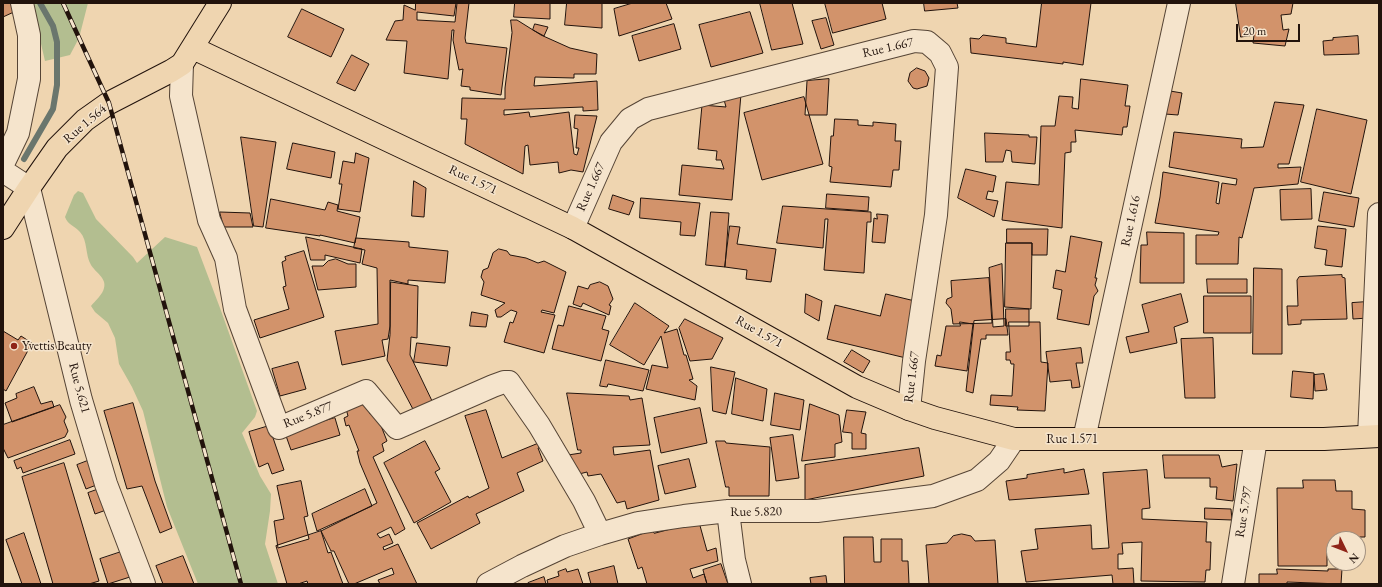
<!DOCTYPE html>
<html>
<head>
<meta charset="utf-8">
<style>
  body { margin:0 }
  #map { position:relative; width:1382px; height:587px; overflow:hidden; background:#efd5b0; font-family:"EB Garamond",serif }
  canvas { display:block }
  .frame { position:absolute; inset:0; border:4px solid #22130c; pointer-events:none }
  .north { position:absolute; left:1326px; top:531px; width:40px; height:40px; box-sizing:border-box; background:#f5e4cc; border:1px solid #a1907f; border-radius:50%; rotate:133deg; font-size:11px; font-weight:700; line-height:16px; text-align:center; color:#22130c }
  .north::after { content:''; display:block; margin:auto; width:14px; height:18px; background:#8f2418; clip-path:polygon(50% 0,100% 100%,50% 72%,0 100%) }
  .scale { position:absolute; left:1236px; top:24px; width:64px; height:18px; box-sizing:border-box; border:2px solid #22130c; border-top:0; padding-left:5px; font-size:12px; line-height:14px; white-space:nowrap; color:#22130c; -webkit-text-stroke:3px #f5e4cc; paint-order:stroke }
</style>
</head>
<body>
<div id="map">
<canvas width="1382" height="587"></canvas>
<div class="frame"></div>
<div class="north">N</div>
<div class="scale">20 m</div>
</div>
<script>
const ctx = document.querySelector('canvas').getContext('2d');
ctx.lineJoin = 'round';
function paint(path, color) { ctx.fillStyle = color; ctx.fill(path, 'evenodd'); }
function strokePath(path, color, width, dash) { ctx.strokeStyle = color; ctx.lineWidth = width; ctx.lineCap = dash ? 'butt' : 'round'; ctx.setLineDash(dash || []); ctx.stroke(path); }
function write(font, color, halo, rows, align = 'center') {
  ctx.font = font + ' "EB Garamond",serif'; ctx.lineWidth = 3; ctx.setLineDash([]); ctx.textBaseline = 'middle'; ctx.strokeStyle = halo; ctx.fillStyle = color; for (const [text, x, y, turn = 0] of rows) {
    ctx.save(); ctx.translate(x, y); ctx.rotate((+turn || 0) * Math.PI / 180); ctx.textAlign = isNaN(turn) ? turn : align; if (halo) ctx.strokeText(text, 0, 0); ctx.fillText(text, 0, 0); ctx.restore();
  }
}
paint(new Path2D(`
  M29,3H88L79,38L70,55L45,61L35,18Z
  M78,191L83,193L96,219L133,257L137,263L165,237L197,247L220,308L257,411L255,417L242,433L260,476L271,494L270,511L265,544L278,584H198L167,507L143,411L132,387L119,364L115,338L108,323L95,312L91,306C95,301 103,294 104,288C107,278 95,272 91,265C85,255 88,241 80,232C75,226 68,225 65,217L74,195Z`), '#b3be90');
strokePath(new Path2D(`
  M24,159L53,109L57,85V42L53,26L40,3`), '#6a766d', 6);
const building = new Path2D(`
  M3,3H13L16,11L3,17Z
  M416,3H456L454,16L417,12V20L455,22L457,3H469L465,38L466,43L507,48L501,95L470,90V87L461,86L463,69L459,70L453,40L454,30H452L448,79L404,73L407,41L386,40L395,21L403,20L404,5L415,10Z
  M515,3H550V19L514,17Z
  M567,3H602V28L565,25Z
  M633,3H666L672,19L619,36L614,9Z
  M760,3H792L803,44L772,50Z
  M825,3H882L886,19L833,33Z
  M924,3H957L958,8L925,11Z
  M1042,3H1091L1083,65L1063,62V64L971,53L970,38L979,39L983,35L1006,38V43L1036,47Z
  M1236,3H1293L1291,14L1281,15L1283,30L1289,29L1285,46L1253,43L1254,35L1241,37Z
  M302,9L344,29L331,57L288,37Z
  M750,12L763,53L711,67L699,25Z
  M826,18L834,45L821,49L812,21Z
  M511,20H517L541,35L570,48L597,54L596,74H574V78L535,77L534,86L597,81L598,110L583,111V107L504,110V115L529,112L530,117L569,112L574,154L577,155L579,148H576L578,129L574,128L575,115L597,116L583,172L571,170L559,173L558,162L530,165L528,145L525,146L523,174L465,144L467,119H461L462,98L505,99V88L512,33Z
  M535,24L548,27L544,36L533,30Z
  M674,24L681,49L639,61L632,36Z
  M1358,36L1359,54L1324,55L1323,41L1333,40V38Z
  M352,55L369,64L355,91L337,83Z
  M917,68L925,71L929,78L927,86L917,89L913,88L908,81L910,73Z
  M829,79L827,115H805L807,81Z
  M1081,79L1128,85L1125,106H1130L1127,127H1123L1122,135L1075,130L1076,142H1071V152L1065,153L1062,228L1002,220L1006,182L1039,185L1041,126H1055L1059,96L1073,97L1072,108L1078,109Z
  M1170,91L1182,93L1178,115L1165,114Z
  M741,94L732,200L679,195L682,165L724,169L721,160H716L717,151L698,149L702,105L726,107L723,96Z
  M804,97L823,164L762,180L744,113Z
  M1275,102L1304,105L1289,164H1278V168L1301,167L1298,184L1254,188L1242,238L1239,237L1238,264H1196V235H1218L1219,232L1155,223L1160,197L1163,172L1219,182L1216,203L1219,204L1222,183L1236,185L1237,179L1169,167L1174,132L1242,139L1241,148L1263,147Z
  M1317,109L1367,120L1351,194L1301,182Z
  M835,119L858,120V125L873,126V122L896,124L895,141H901L899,170H893L891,187L830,182L832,167L829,166L831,136H833Z
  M985,133L1029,135V137H1037L1035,164L1012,162L1011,151L1006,150L1003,162H986Z
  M241,137L276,142L263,227L254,226Z
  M293,143L335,152L331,178L287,169Z
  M356,153L369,158L360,212L338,209L342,184H339L343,161L354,163Z
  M966,169L996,176L993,192L988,191L986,199L998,201L994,217L958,198Z
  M414,181L426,188L424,217L412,216Z
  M1311,189L1312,219L1281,220L1280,190Z
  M1324,192L1359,198L1354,227L1319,221Z
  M827,194L869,197L868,211L826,208Z
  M613,195L634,202L629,215L609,209Z
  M641,198L700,203L695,236L680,235L681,222L640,218Z
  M271,199L325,210L328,202L338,205L337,211L360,217L355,243L320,235V236L266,228Z
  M783,206L871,212V222H867L864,273L824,270L828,219H825L823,248L777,243Z
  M220,212L250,213L253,227H224Z
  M711,212L729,213L725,267L706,265Z
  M877,214L888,215L885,243L872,242L874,218L877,219Z
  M730,226L740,227L737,244L776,249L771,282L746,279L747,270L725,267Z
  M1318,226L1346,229L1342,267L1325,265L1327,250L1315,248Z
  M1007,229H1048L1047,255H1032V243H1007Z
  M1147,232L1184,233V283H1140L1141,245H1147Z
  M1071,236L1102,242L1095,278H1097L1095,285L1098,291L1094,296L1089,325L1057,319L1062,290L1053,288L1056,270L1065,272Z
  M306,237L362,249L360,263L325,255V260H311Z
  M356,238L409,242V247L448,251L445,283L408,280V284L390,280V326L388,339L382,340L385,356L342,365L335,331L378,324L377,268L362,264L365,250L354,248Z
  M1006,243H1032L1031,309L1005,307Z
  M499,249L507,251L510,255L526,258L538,263L544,261L566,272L554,313L542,310L541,312L555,315L544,353L504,342L510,322L513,323L517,312L511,310L501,317H497L495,310L505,303L481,295L484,282L481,277L483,270L488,268L493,253Z
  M304,251L324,317L260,338L254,320L289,309L283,287L286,286L282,262L286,260L285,257Z
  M336,259L348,264H356V287L318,290L312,266H323L328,261Z
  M1002,264L1004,326L993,327L989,268Z
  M1254,268L1282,269V354H1253Z
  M1342,275V277L1345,278L1347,319L1301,320V324L1288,325L1287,306H1298L1297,280L1299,277Z
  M989,278L992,323L953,324L951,309L946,303L947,299L952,297L951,281Z
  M1207,279H1247V293H1208Z
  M391,282L418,286L417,338L411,337L410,355L434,405L415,413L387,360L390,335Z
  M600,282L608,286L613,299L609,305L611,306L609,315L583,303L581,307L573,304L578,286L588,289L590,285Z
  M806,294L822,301L819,321L805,313Z
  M886,294L919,302L906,358L827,339L835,305L880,316Z
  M1181,294L1188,322L1174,327L1177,343L1130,353L1126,337L1149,332L1142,305Z
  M1204,296H1251V333H1204Z
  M1367,302L1368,318L1353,319L1352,303Z
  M635,303L669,326L664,333L677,329L684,355H686L693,379L689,380L697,386L695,400L646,389L652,365L668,368L661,336L644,365L610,345Z
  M569,306L606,316L602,329L609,331L601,361L552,349L558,325L563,326Z
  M1006,309H1029V326H1006Z
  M472,312L488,315L486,327L470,326Z
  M685,319L723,338L712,359L690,361L679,328Z
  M1006,319L1008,335H986V339H981L973,393L966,391L974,321Z
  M960,322L973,324L967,371L935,366L937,355L941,356L946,326H960Z
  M1009,322H1040L1041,362L1048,363L1045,411L1017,410L1018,407L990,405L991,395L1012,396L1014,364H1011L1010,360H1006V352H1010Z
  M3,331L18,340L21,336L32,343L6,391L3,389Z
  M1213,338L1215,398H1185L1181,339Z
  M417,343L450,347L447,366L414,362Z
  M1081,348L1083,363H1076L1080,387L1072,388L1071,380L1050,382L1046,352Z
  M852,350L870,361L863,373L844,362Z
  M606,360L649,370L643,391L608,384L607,387L600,386Z
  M298,362L306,389L280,396L272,369Z
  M711,367L735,372L726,414L713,411Z
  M1293,371L1314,373L1313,399L1291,397Z
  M1324,374L1327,390L1315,391L1314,375Z
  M736,378L767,389L763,421L732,414Z
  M34,387L41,404L52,401L54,407L12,422L5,403L17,398L16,394Z
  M567,393L629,396L630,400L642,398L650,445L613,447L614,455L650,450L659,500L627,509L625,501L617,503L601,474L588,476L587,472L579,474L568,455L581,453V450H578Z
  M775,393L804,400L800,430L771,425Z
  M367,398L370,414L376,413L387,441L382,444L384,451L373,457L405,529L395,535L391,527L377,534L380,538L389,534L393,543L383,547L384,550L398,544L417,584H380L378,580L394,574L392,568L354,584H349L334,551H331L321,531L377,503L360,463L357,451H359L349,425L346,426L344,418L348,416L345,405Z
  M133,403L155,481L172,528L160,533L142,486L127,489L104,411Z
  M810,404L839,415L842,442L835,444V457L802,461Z
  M60,405L66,417L64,421L68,431L65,437L8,458L3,448V425Z
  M700,408L707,443L661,453L654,418Z
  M486,410L502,458L541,442L542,446L538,448L543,461L517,473L524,491L476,514L480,523L431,549L417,523L468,496L469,498L489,488L465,416Z
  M847,410L866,412L861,433L866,434V449H852V433L843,432Z
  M335,418L340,435L291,450L285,433Z
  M269,426L284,470L272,474L268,463L259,467L249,432Z
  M793,435L799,478L776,481L770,438Z
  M70,440L75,454L23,473L21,467L17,469L14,461Z
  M425,441L440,469L435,472L451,502L414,523L384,463Z
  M716,441H725L726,443L770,447L769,496H729V487H726Z
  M919,448L924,476L805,500V465Z
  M1163,455H1219L1222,467L1237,464L1233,501L1216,499L1217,487H1210V478H1165Z
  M689,459L696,487L665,494L658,466Z
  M90,460L99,484L86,489L77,465Z
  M64,463L99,581L89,584H53L22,477Z
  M1064,469V473L1084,469L1089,494L1009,500L1006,481L1027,478V475Z
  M1147,470L1150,508L1142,509V519L1207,522L1206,542H1211L1210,570H1206L1205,582L1141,581L1142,542L1122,543L1123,554H1118V569L1133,568L1134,584H1113L1112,575L1026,582L1021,551L1038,549L1035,529L1091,525L1092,549L1109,548L1103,473Z
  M1303,480H1335L1336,491H1352V509L1365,510V537H1353V539H1334V553H1327V566H1278L1277,488H1303Z
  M301,481L308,516L304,517L309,539L278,548L274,521L284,519L277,486Z
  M102,488L109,509L95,514L88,493Z
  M365,489L372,506L317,531L312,514Z
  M1205,508L1231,509L1232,520L1205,519Z
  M699,522L707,551L716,548L718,561L690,569L693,578L704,574L707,584H647L642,567L638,569L628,539L652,530L654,533Z
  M321,531L328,553L331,552L343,584H308L307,581L298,584H287L276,546Z
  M24,533L41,584H22L6,540Z
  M962,534L971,536L975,541L995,540L998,584H929L926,545L947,543L953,536Z
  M844,537H873L874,562H881V539H902V561H908L909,584H845Z
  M124,551L133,576L108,584L100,559Z
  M183,556L194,584H163L156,566Z
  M721,564L728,584H707L703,570Z
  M614,566L618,584H591L588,573Z
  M566,569L567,572L578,569L583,584H548L547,580L559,576L558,572Z
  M1277,569L1328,571V569H1342L1341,584L1287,582V584H1259V574H1277Z
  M826,576L827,584H811L810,578Z
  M544,577L546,584H528V583Z`);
paint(building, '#d2936b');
strokePath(building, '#22130c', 1);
const minor = new Path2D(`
  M182,64L181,96L209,220L226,258L235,309L279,428L366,391L397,428L493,386L504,382H509L539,425L584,501L600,534
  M3,164L18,133L29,79V35L22,3
  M3,171L29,188L81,400L106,484L144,584
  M573,228L611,142L630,119L648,109L914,41L927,42L940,53L947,67L936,215L914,361L909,409
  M1369,436L1379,214
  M1084,439L1179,3
  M728,511L734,560L740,584
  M488,584L522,566L565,546L600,534L638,523L684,516L728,511H817L933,496L977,480L999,461L1014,439
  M1233,584L1256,439`);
const major = new Path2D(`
  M193,48L573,228L857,387L909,409L935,418L1014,439H1324L1379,436
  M3,228L29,188L57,148L85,120L109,103L171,71L182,64L220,3`);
strokePath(minor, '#554435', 24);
strokePath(major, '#22130c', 24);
strokePath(minor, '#f5e4cc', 22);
strokePath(major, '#efd5b0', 22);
const rail = new Path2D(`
  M63,3L109,103L241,584`);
strokePath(rail, '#22130c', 4.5);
strokePath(rail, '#f5e4cc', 3, [9]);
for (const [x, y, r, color] of [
  [14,346,4,"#8f2418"]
]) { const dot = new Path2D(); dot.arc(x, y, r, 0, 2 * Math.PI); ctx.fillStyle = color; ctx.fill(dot); strokePath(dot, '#f5e4cc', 1.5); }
write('13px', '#22130c', '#f5e4cc', [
  ["Rue 1.667",888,48,-13],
  ["Rue 1.564",85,124,-41],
  ["Rue 1.571",473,180,25],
  ["Rue 1.667",591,187,-66],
  ["Rue 1.616",1131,221,-78],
  ["Rue 1.571",759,332,29],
  ["Rue 1.667",912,377,-83],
  ["Rue 5.621",79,388,75],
  ["Rue 5.877",308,415,-22],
  ["Rue 1.571",1072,439],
  ["Rue 5.820",756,512,-1],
  ["Rue 5.797",1244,512,-81]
]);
write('13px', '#22130c', '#f5e4cc', [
  ["Yvettis Beauty",22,346]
], 'left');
</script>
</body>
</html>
